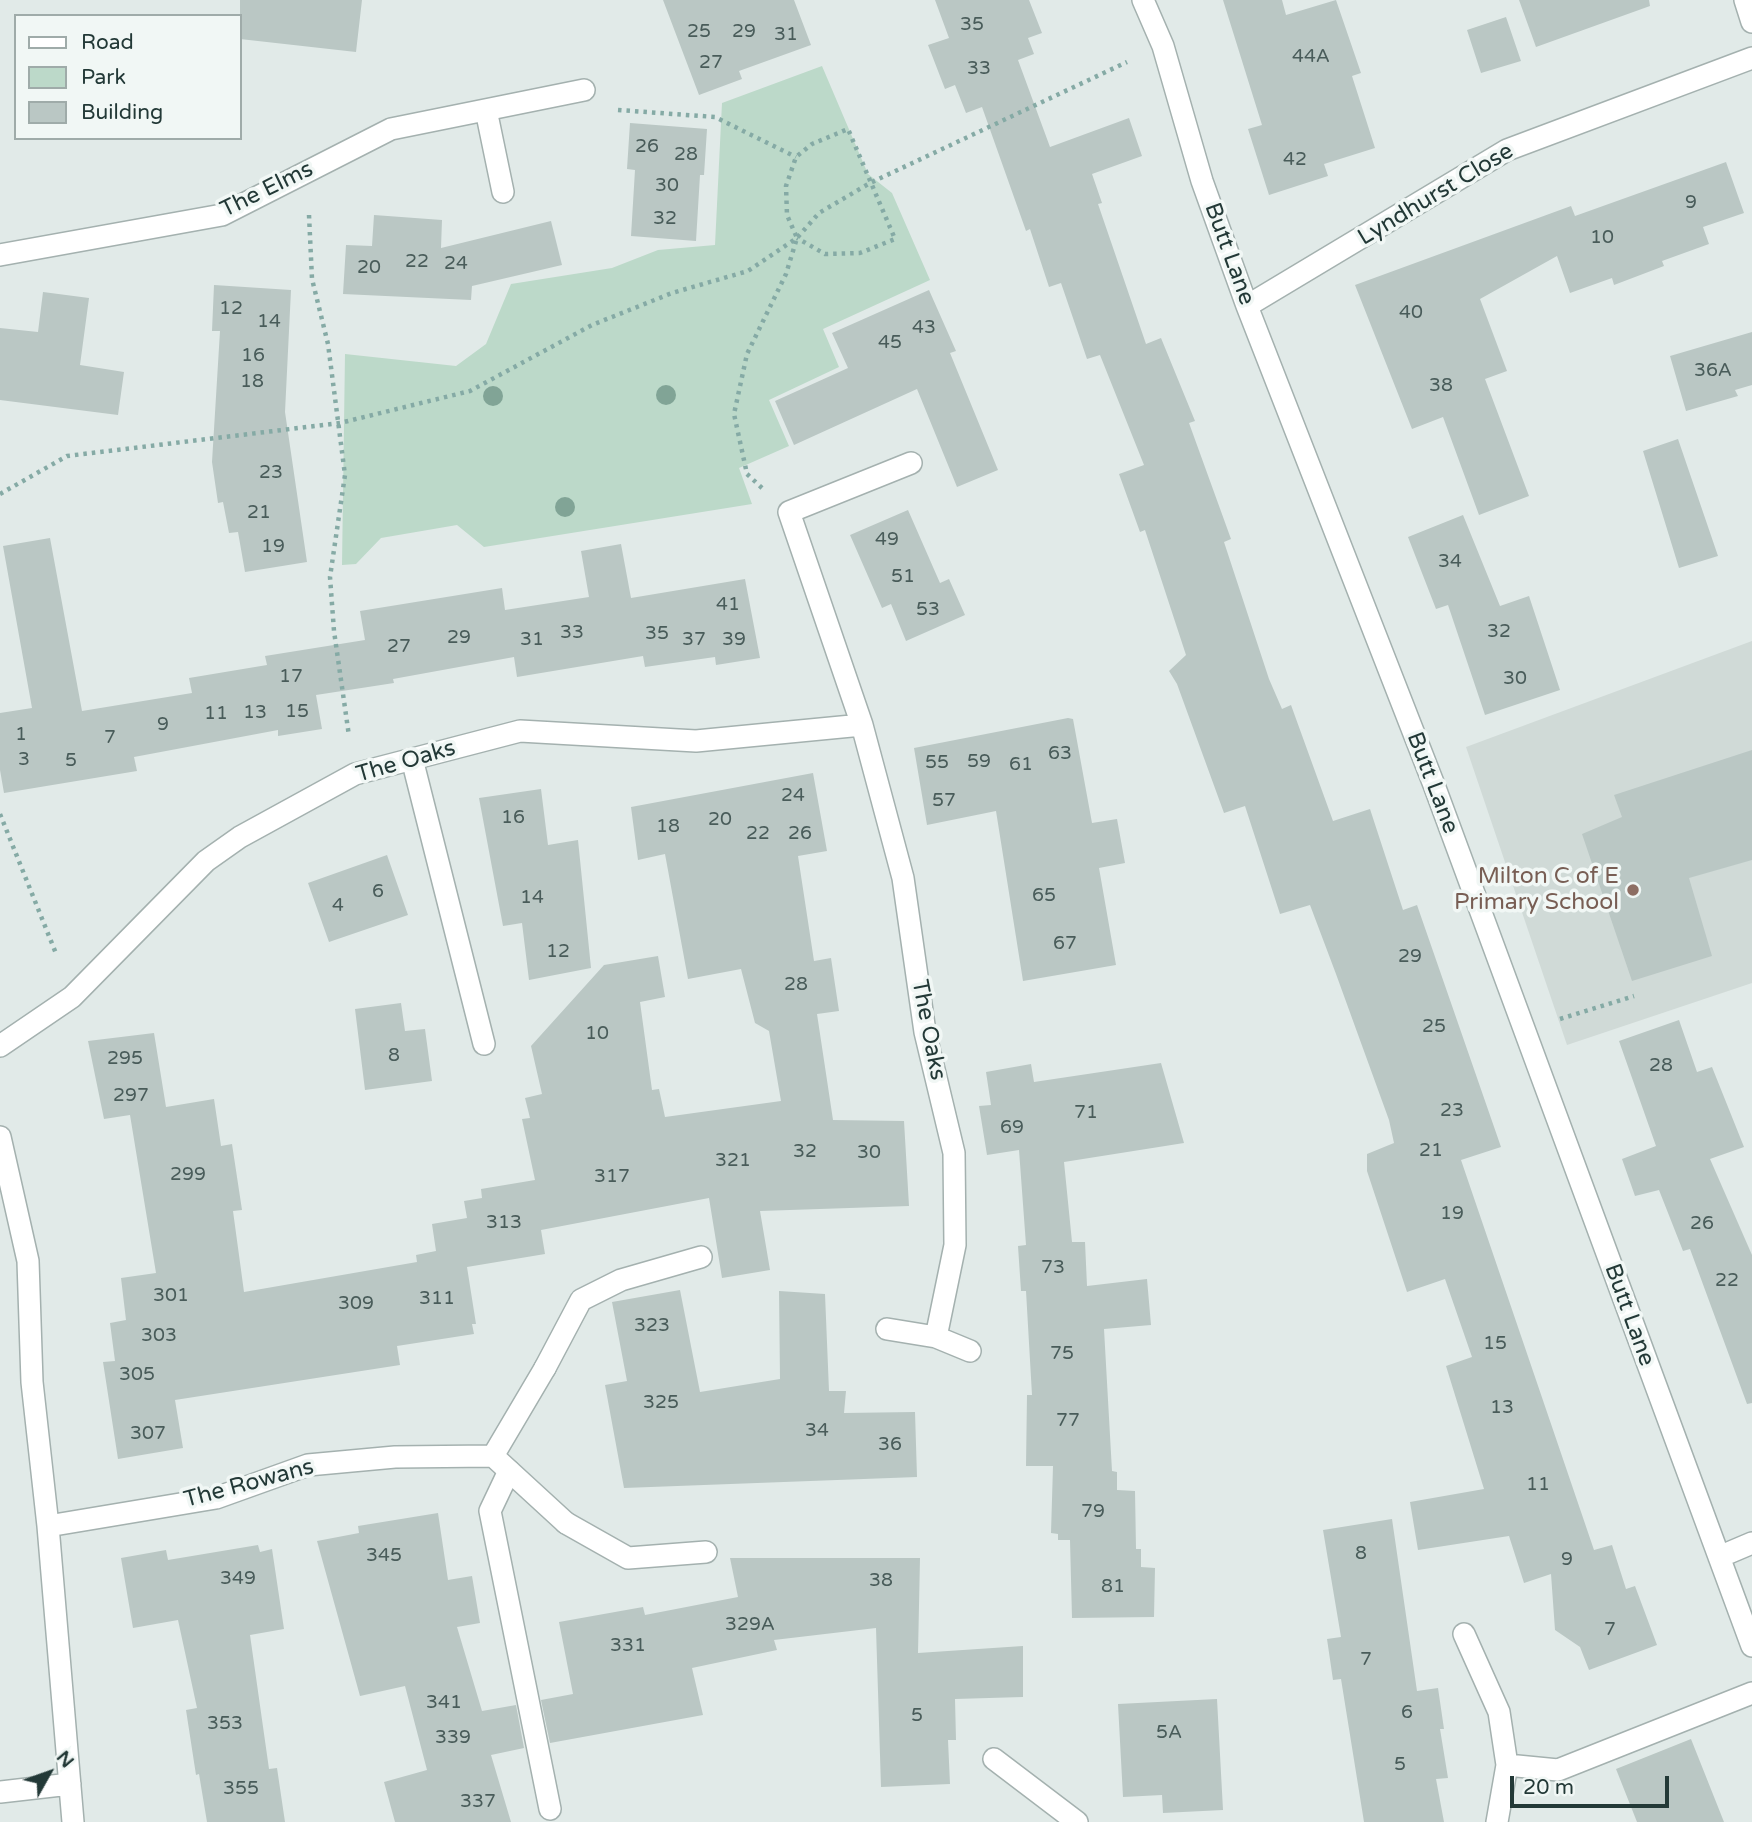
<!DOCTYPE html>
<html>
<head>
<meta charset="utf-8">
<style>
  body { margin:0 }
  #map { position:relative; width:1752px; height:1822px; overflow:hidden; background:#e1eae8; font-family:"Varela Round",sans-serif }
  canvas { display:block }
  .legend { position:absolute; left:14px; top:14px; width:228px; height:126px; box-sizing:border-box; background:#f1f7f5; border:2px solid #9faba9; margin:0; padding:9px 12px; list-style:none; font-size:21px; color:#233937 }
  .legend li { display:flex; align-items:center; gap:14px; height:35px }
  .legend b { width:35px; border:2px solid #9faba9 }
  .north { position:absolute; left:14px; top:1738px; width:70px; height:70px; -webkit-text-stroke:5px #f1f7f5; paint-order:stroke; rotate:50deg; font-size:19px; font-weight:700; line-height:28px; text-align:center; color:#233937 }
  .north::after { content:''; display:block; margin:auto; width:24px; height:32px; background:#233937; clip-path:polygon(50% 0,100% 100%,50% 72%,0 100%) }
  .scale { position:absolute; left:1510px; top:1776px; width:159px; height:32px; box-sizing:border-box; border:4px solid #233937; border-top:0; padding-left:9px; font-size:21px; line-height:24px; white-space:nowrap; color:#233937; -webkit-text-stroke:5px #f1f7f5; paint-order:stroke }
</style>
</head>
<body>
<div id="map">
<canvas width="1752" height="1822"></canvas>
<ul class="legend">
<li><b style="height:9px;background:#fff"></b>Road</li>
<li><b style="height:19px;background:#bcd9c9"></b>Park</li>
<li><b style="height:19px;background:#bac7c4"></b>Building</li>
</ul>
<div class="north">N</div>
<div class="scale">20 m</div>
</div>
<script>
const ctx = document.querySelector('canvas').getContext('2d');
ctx.lineJoin = 'round';
function paint(path, color) { ctx.fillStyle = color; ctx.fill(path, 'evenodd'); }
function strokePath(path, color, width, dash) { ctx.strokeStyle = color; ctx.lineWidth = width; ctx.lineCap = dash ? 'butt' : 'round'; ctx.setLineDash(dash || []); ctx.stroke(path); }
function write(font, color, halo, rows, align = 'center') {
  ctx.font = font + ' "Varela Round",sans-serif'; ctx.lineWidth = 7; ctx.setLineDash([]); ctx.textBaseline = 'middle'; ctx.strokeStyle = halo; ctx.fillStyle = color; for (const [text, x, y, turn = 0] of rows) {
    ctx.save(); ctx.translate(x, y); ctx.rotate((+turn || 0) * Math.PI / 180); ctx.textAlign = isNaN(turn) ? turn : align; if (halo) ctx.strokeText(text, 0, 0); ctx.fillText(text, 0, 0); ctx.restore();
  }
}
paint(new Path2D(`
  M1752,641V983L1567,1045L1466,747Z`), '#d0dad7');
paint(new Path2D(`
  M822,66L868,174L892,193L930,280L823,329L839,367L769,400L789,446L739,468L752,504L484,547L457,525L381,538L356,564L342,565L345,354L456,366L486,344L511,284L612,268L658,250L715,245L722,103Z`), '#bcd9c9');
paint(new Path2D(`
  M240,0H362L356,52L240,39Z
  M663,0H794L811,45L739,71L742,79L699,95Z
  M935,0H1029L1042,33L1028,38L1034,54L1018,60L1050,147L1129,118L1142,156L1092,174L1102,203L1098,204L1146,344L1161,338L1195,421L1189,423L1231,539L1224,542L1269,679L1282,709L1291,705L1333,821L1370,809L1403,910L1417,905L1501,1147L1461,1160L1594,1550L1612,1545L1626,1589L1635,1586L1657,1645L1589,1670L1580,1647L1555,1630L1551,1574L1524,1583L1509,1536L1418,1550L1410,1502L1484,1489L1446,1366L1472,1357L1445,1279L1407,1292L1367,1171V1154L1394,1143L1389,1120L1336,974L1310,905L1280,914L1245,806L1224,813L1177,684L1169,671L1186,655L1145,530L1140,532L1119,474L1144,465L1100,355L1087,359L1061,283L1049,287L1030,229L1026,231L982,107L966,113L955,85L945,89L928,45L949,38Z
  M1223,0H1282L1286,15L1336,0L1361,73L1352,76L1375,148L1324,164L1328,176L1269,195L1248,129L1262,125Z
  M1519,0H1649L1650,6L1536,47Z
  M1506,17L1521,61L1481,73L1467,30Z
  M630,123L707,129L704,175H700L696,241L631,236L635,170L627,169Z
  M1726,162L1744,213L1703,227L1709,244L1662,261L1664,266L1614,285L1612,278L1570,293L1557,256L1480,299L1507,371L1485,379L1529,496L1479,515L1443,417L1412,429L1355,285L1571,206L1575,216Z
  M374,215L442,220L441,248L551,221L562,265L472,286L471,300L343,294L346,245L372,246Z
  M214,285L291,290L285,412L307,562L245,572L238,532L229,533L223,502L218,503L212,462L220,331H212Z
  M929,290L956,351L950,353L998,470L957,487L917,389L794,445L775,401L848,368L832,333Z
  M43,292L89,298L80,365L124,372L118,415L0,400V328L38,332Z
  M1752,332V385L1735,390L1738,396L1686,411L1670,356Z
  M1678,439L1718,556L1679,568L1643,451Z
  M908,510L940,583L949,579L965,615L906,641L891,604L882,608L850,535Z
  M1463,515L1500,606L1529,596L1560,690L1485,715L1448,605L1436,609L1408,537Z
  M50,538L82,711L192,693L189,678L267,665L265,656L365,640L360,611L502,588L505,610L589,597L581,551L621,544L631,598L745,579L760,658L716,665L715,657L645,667L643,656L517,677L514,657L393,679L394,683L316,695L322,729L278,736V730L134,757L137,771L4,793L0,770V713L32,708L3,546Z
  M1068,718L1073,719L1092,823L1117,819L1125,863L1099,868L1116,965L1023,981L996,811L927,825L914,748Z
  M1752,750V860L1689,878L1712,956L1632,981L1582,834L1622,817L1614,795Z
  M813,773L827,851L798,856L814,961L831,958L839,1011L817,1014L833,1120L904,1121L909,1206L760,1211L770,1270L722,1278L709,1198L541,1230L545,1254L467,1267L476,1324H472L474,1334L397,1346L400,1365L175,1400L183,1448L118,1459L103,1362L115,1361L110,1323L126,1320L121,1278L156,1273L130,1115L104,1119L88,1041L154,1033L166,1107L214,1099L221,1146L232,1144L242,1210L233,1211L244,1292L417,1262L416,1255L436,1251L432,1224L467,1218L464,1201L482,1198L481,1189L535,1180L522,1119L530,1118L525,1098L542,1094L531,1046L604,965L658,956L665,997L640,1002L652,1090L659,1089L665,1117L781,1101L769,1031L755,1023L741,969L688,979L665,854L638,860L631,807Z
  M541,789L548,845L578,840L591,968L529,980L522,923L503,926L479,798Z
  M387,855L408,915L329,942L308,883Z
  M401,1003L405,1031L425,1029L432,1081L365,1090L355,1009Z
  M1679,1020L1697,1072L1712,1067L1744,1147L1710,1159L1752,1255V1403L1747,1404L1690,1249L1683,1251L1659,1190L1635,1196L1622,1159L1656,1146L1619,1041Z
  M1161,1063L1184,1143L1064,1162L1072,1242H1085L1087,1286L1147,1279L1151,1325L1104,1329L1112,1471L1117,1472V1490L1135,1491L1136,1549H1141V1567L1155,1568L1154,1617L1072,1618L1070,1540H1058V1534L1051,1533L1053,1466H1026L1027,1395H1032L1026,1291H1021L1018,1246L1026,1245L1019,1150L987,1155L979,1106L991,1105L986,1072L1031,1064L1034,1082Z
  M680,1290L700,1392L780,1379L779,1291L825,1294L829,1391H846L844,1413L915,1412L917,1477L624,1488L605,1385L627,1381L612,1302Z
  M438,1513L448,1580L472,1576L480,1623L457,1627L482,1711L516,1705L524,1748L491,1755L511,1822H395L384,1782L427,1770L405,1686L360,1696L317,1541L359,1533L358,1526Z
  M1392,1519L1417,1691L1438,1688L1444,1729H1440L1448,1778L1436,1779L1444,1822H1364L1341,1679L1333,1680L1327,1639L1341,1637L1323,1530Z
  M258,1545L260,1552L272,1549L284,1629L250,1635L269,1769L277,1768L285,1822H207L199,1774L196,1775L186,1710L197,1708L178,1620L133,1628L121,1558L166,1550L168,1560Z
  M730,1558H920L918,1653L1023,1646V1697L955,1699L956,1740H948L950,1784L881,1787L876,1628L774,1640L777,1650L692,1668L703,1715L550,1743L541,1700L573,1694L559,1622L643,1607L645,1615L738,1597Z
  M1217,1699L1223,1810L1163,1813L1162,1795L1123,1797L1118,1704Z
  M1691,1739L1724,1822H1637L1616,1769Z`), '#bac7c4');
const service = new Path2D(`
  M412,759L484,1044
  M545,1368L581,1300L621,1280L701,1257
  M509,1471L490,1511L550,1809
  M566,1523L628,1558L706,1552
  M994,1759L1077,1822`);
const minor = new Path2D(`
  M1143,0L1163,46L1202,181L1247,306L1434,785L1752,1646
  M1745,0L1752,22
  M486,110L503,192
  M0,255L222,215L391,129L584,90
  M1247,306L1507,150L1752,58
  M862,725L789,512L911,463
  M0,1046L72,997L206,861L240,837L355,774L520,731L696,741L862,725L903,878L925,1032L954,1153L955,1245L936,1337
  M0,1137L28,1261L32,1382L48,1526L73,1822
  M887,1329L936,1337L970,1351
  M493,1456L566,1523
  M48,1526L216,1498L308,1465L395,1457L493,1456L545,1368
  M1719,1557L1752,1543
  M1464,1634L1499,1712L1507,1765L1497,1822
  M1507,1765L1558,1770L1752,1693
  M0,1792L70,1784`);
strokePath(service, '#a4b1af', 24);
strokePath(minor, '#a4b1af', 24);
strokePath(new Path2D(`
  M618,110L715,117L796,157
  M309,215L312,279L328,344L345,475L330,577L334,631L349,736
  M762,488L747,474L734,414L747,354L786,274L797,238L787,215L786,186L796,157L812,144L848,129L895,239L860,253L825,254L797,238
  M0,494L67,456L340,423L470,391L592,325L672,293L748,271L797,238L819,213L870,183L1127,62
  M0,814L57,956
  M1560,1019L1634,996`), '#85aaa5', 4.5, [3.5, 5]);
strokePath(service, '#fff', 21);
strokePath(minor, '#fff', 21);
ctx.fillStyle = '#81a496';
for (const [x, y] of [
  [666,395],
  [493,396],
  [565,507]
]) { ctx.beginPath(); ctx.arc(x, y, 10, 0, 2 * Math.PI); ctx.fill(); }
for (const [x, y, r, color] of [
  [1633,890,7,"#8d6e63"]
]) { const dot = new Path2D(); dot.arc(x, y, r, 0, 2 * Math.PI); ctx.fillStyle = color; ctx.fill(dot); strokePath(dot, '#f1f7f5', 2.5); }
write('19px', '#495c5a', null, [
  ["35",972,25],
  ["25",699,32],
  ["29",744,32],
  ["31",786,35],
  ["44A",1311,57],
  ["27",711,63],
  ["33",979,69],
  ["26",647,147],
  ["28",686,155],
  ["42",1295,160],
  ["30",667,186],
  ["9",1691,203],
  ["32",665,219],
  ["10",1602,238],
  ["22",417,262],
  ["24",456,264],
  ["20",369,268],
  ["12",231,309],
  ["40",1411,313],
  ["14",269,322],
  ["43",924,328],
  ["45",890,343],
  ["16",253,356],
  ["36A",1713,371],
  ["18",252,382],
  ["38",1441,386],
  ["23",271,473],
  ["21",259,513],
  ["49",887,540],
  ["19",273,547],
  ["34",1450,562],
  ["51",903,577],
  ["41",728,605],
  ["53",928,610],
  ["32",1499,632],
  ["33",572,633],
  ["35",657,634],
  ["29",459,638],
  ["31",532,640],
  ["37",694,640],
  ["39",734,640],
  ["27",399,647],
  ["17",291,677],
  ["30",1515,679],
  ["15",297,712],
  ["13",255,713],
  ["11",216,714],
  ["9",163,725],
  ["1",21,735],
  ["7",110,738],
  ["63",1060,754],
  ["3",24,760],
  ["5",71,761],
  ["59",979,762],
  ["55",937,763],
  ["61",1021,765],
  ["24",793,796],
  ["57",944,801],
  ["16",513,818],
  ["20",720,820],
  ["18",668,827],
  ["22",758,834],
  ["26",800,834],
  ["6",378,892],
  ["65",1044,896],
  ["14",532,898],
  ["4",338,906],
  ["67",1065,944],
  ["12",558,952],
  ["29",1410,957],
  ["28",796,985],
  ["25",1434,1027],
  ["10",597,1034],
  ["8",394,1056],
  ["295",125,1059],
  ["28",1661,1066],
  ["297",131,1096],
  ["23",1452,1111],
  ["71",1086,1113],
  ["69",1012,1128],
  ["21",1431,1151],
  ["32",805,1152],
  ["30",869,1153],
  ["321",733,1161],
  ["299",188,1175],
  ["317",612,1177],
  ["19",1452,1214],
  ["313",504,1223],
  ["26",1702,1224],
  ["73",1053,1268],
  ["22",1727,1281],
  ["301",171,1296],
  ["311",437,1299],
  ["309",356,1304],
  ["323",652,1326],
  ["303",159,1336],
  ["15",1495,1344],
  ["75",1062,1354],
  ["305",137,1375],
  ["325",661,1403],
  ["13",1502,1408],
  ["77",1068,1421],
  ["34",817,1431],
  ["307",148,1434],
  ["36",890,1445],
  ["11",1538,1485],
  ["79",1093,1512],
  ["8",1361,1554],
  ["345",384,1556],
  ["9",1567,1560],
  ["349",238,1579],
  ["38",881,1581],
  ["81",1113,1587],
  ["329A",750,1625],
  ["7",1610,1630],
  ["331",628,1646],
  ["7",1366,1660],
  ["341",444,1703],
  ["6",1407,1713],
  ["5",917,1716],
  ["353",225,1724],
  ["5A",1169,1733],
  ["339",453,1738],
  ["5",1400,1765],
  ["355",241,1789],
  ["337",478,1802]
]);
write('23px', '#233937', '#f1f7f5', [
  ["The Elms",267,190,-26],
  ["Lyndhurst Close",1436,195,-31],
  ["Butt Lane",1229,254,70],
  ["The Oaks",406,762,-16],
  ["Butt Lane",1432,783,69],
  ["The Oaks",928,1030,79],
  ["Butt Lane",1629,1315,70],
  ["The Rowans",249,1484,-15]
]);
write('23px', '#785e54', '#f1f7f5', [
  ["Milton C of E",1619,877],
  ["Primary School",1619,903]
], 'right');
</script>
</body>
</html>
